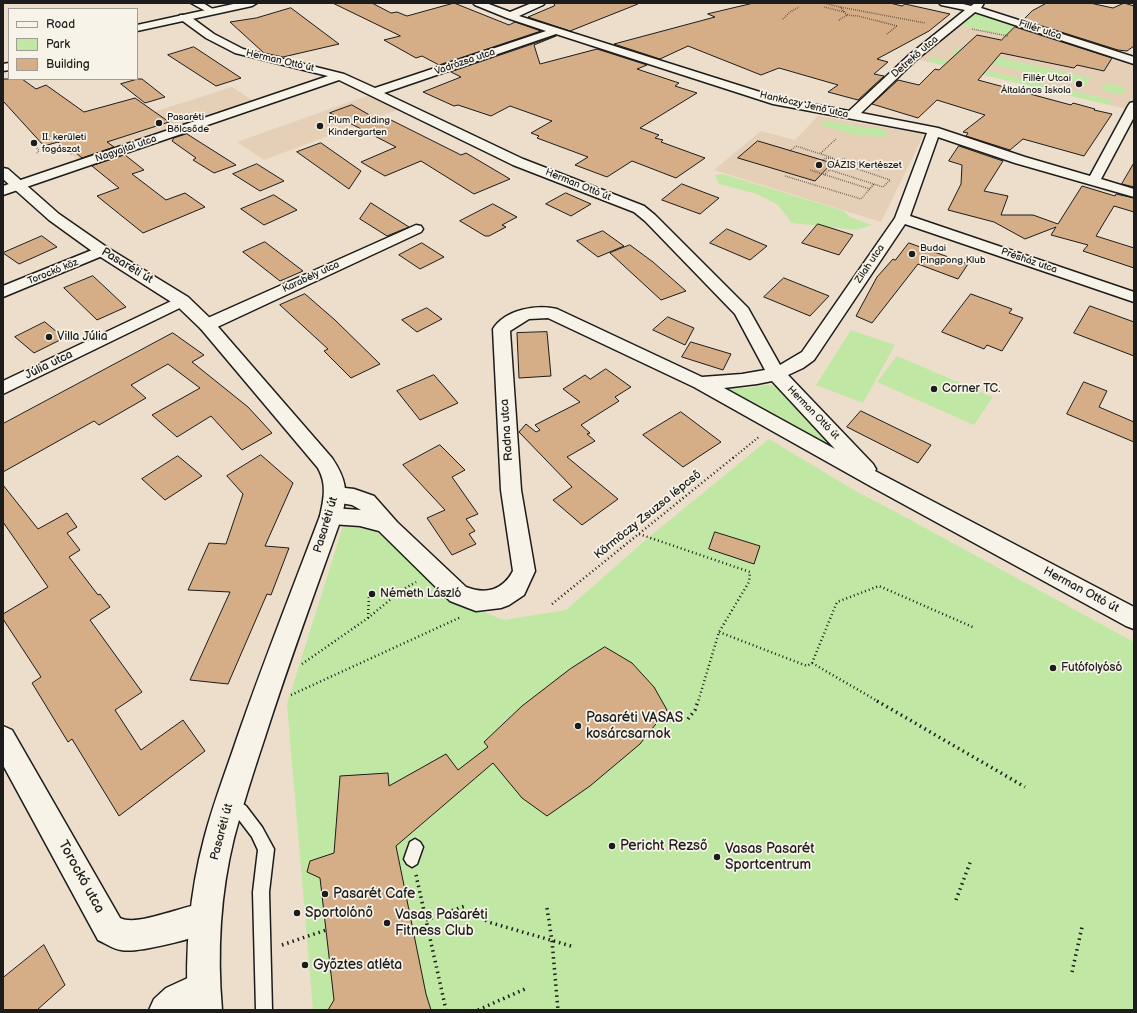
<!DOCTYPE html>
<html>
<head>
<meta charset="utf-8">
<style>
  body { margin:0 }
  #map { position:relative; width:1137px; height:1013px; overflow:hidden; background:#eddecb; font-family:"Balsamiq Sans",sans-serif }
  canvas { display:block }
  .frame { position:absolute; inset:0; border:4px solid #1c1c1c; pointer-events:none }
  .legend { position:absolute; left:8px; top:8px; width:130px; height:72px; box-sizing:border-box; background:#f7f3e8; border:1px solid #9f9d96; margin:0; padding:5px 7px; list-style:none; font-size:12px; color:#1c1c1c }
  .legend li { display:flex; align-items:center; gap:8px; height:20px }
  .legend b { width:20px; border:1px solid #9f9d96 }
</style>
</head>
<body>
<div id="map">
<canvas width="1137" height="1013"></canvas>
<div class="frame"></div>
<ul class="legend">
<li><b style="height:5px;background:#f7f3e8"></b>Road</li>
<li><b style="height:11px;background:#c0e8a4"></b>Park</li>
<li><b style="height:11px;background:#d5ad87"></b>Building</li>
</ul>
</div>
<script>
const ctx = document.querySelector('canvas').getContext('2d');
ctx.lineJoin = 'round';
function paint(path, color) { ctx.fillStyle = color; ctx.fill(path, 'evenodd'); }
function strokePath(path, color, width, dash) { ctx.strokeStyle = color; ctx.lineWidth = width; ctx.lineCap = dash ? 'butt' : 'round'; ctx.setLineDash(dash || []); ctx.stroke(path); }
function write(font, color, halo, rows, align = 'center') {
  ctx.font = font + ' "Balsamiq Sans",sans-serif'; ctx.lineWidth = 3.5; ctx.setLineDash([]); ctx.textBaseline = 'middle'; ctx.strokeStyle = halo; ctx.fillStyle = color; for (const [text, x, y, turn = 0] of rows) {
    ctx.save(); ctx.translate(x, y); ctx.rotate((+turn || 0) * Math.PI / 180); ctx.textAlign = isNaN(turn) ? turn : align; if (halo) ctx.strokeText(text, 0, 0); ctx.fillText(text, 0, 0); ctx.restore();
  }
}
paint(new Path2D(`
  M956,24L1134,64V106L1131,110L916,59Z
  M232,87L257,103L80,162L59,142Z
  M372,94L400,109L264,160L237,142Z
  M818,116L924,134L881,222L714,170L761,131L795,140Z`), '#e6cfb7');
paint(new Path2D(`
  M969,13L984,14L1073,45L1110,54L1107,58L956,24Z
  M957,48L1091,78L1086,85L951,55Z
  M931,57L1112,100L1109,105L927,61Z
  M1107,83L1126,88L1122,95L1101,90Z
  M823,120L868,128H880L889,133L883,137L854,135L821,125Z
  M723,174L844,211L850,217L872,225L856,230L792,223L778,205L757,194L719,184L715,175Z
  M851,330L895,345L863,403L816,385Z
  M897,356L993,397L974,425L877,382Z
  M765,385L779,386L841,455L719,388H749Z
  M769,439L859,493L896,512L1134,642V1010H313L287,704L343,526L375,530L451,598L503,620L566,610L649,537Z`), '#c0e8a4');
const building = new Path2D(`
  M333,3H372L391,13L397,12L407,16L454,3L509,25L515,22L541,31L439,65L422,56L416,58L384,40L400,36Z
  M555,3H638V4L570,31L528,17L554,6Z
  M754,3H890L902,6L905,4L950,14L929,31L877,59L888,62L874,74L884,76L858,100L828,92L838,85L779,68L761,75L688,46L660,59L614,44L715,17L708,14Z
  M1047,3H1090L1113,8L1124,3L1134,6V46L1127,51L1118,50L1023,20L1032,11Z
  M291,8L339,44L283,57L264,53L230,22L256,18Z
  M1015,27L1112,58L1104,71L1077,65L1074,68L1001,53L978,80L1071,105L1073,103L1095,109L1094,110L1112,114L1084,156L1023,139L1010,150L966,136L968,133L963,132L985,115L937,100L918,118L872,104L898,80L919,85L935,69L939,70L977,35L1001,40Z
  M556,36L534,45L540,64L597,49L647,65L637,69L679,83L675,86L697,93L640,128L659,135L655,138L663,140L661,142L705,158L676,178L632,161L607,177L575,165L588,157L537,138L539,136L531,133L552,121L510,106L491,116L458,105L454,106L423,92L461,77L451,72Z
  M194,47L241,78L216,86L168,55Z
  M3,79H22L36,89L46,85L84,112L135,98L169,122L107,142L114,147L82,158L75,152L71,154L58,142L44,146L3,101Z
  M138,79H142L165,97L145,103L121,84Z
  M352,105L380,121L387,118L461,155L466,153L510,179L474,194L421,161L385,176L361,162L396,147L330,113Z
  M187,134L236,165L214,173L193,160L196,158L172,141L174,138Z
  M758,141L832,163L815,181L738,158Z
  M321,143L361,171L349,189L297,152Z
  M959,146L1003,161L984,191L1008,196L1001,215H1033L1058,224L1082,186L1115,196L1116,194L1134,198V212L1114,206L1096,236L1134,248V268L1083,251L1088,245L1051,235L1056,227L1025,239L994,222L948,210L961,184L962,165L949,161Z
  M125,155L144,170L132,174L166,200L185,193L205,207L143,233L97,196L119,188L92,166Z
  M1134,163V187L1122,184Z
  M257,164L284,181L260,191L233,174Z
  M682,184L719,198L700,214L662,200Z
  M566,193L591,204L571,216L546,204Z
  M274,195L297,210L264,225L241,209Z
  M371,203L409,227L387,236L360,219Z
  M493,204L517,217L502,225L506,227L489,236H485L460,221Z
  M818,224L853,235L839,255L802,243Z
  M727,229L767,246L750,260L710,243Z
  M603,231L624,246L598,257L577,241Z
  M42,236L57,247L19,264L3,253Z
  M265,242L303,271L280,281L243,252Z
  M422,243L444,257L420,269L399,255Z
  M909,243L968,264L958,279L918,264L872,323L856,316L877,277L893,259L895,260Z
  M630,245L653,262L686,291L661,300L610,253Z
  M93,276L108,290L126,307L97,320L64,288Z
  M784,278L829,296L810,316L764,297Z
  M305,294L335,320L380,364L351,378L324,351L328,349L280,305Z
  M971,294L1012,309L1009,313L1023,318L1002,351L987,345L984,349L942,332Z
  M1090,306L1134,322V356L1074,333Z
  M427,308L442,319L417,332L402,320Z
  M668,317L694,328L685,345L653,330Z
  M45,322L64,338L34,353L15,337Z
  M547,332L551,376L519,378L517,333Z
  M173,333L204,355L192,362L248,407L272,433L242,450L211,416L177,437L152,415L200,388L168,364L131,385L146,398L99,425L94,421L3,472V424Z
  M691,342L731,354L723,370L682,357Z
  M606,369L631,387L615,397L619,401L581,425L590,433L587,434L595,441L567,457L618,499L582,525L553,500L572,487L519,432L526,424L536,432L540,430L535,425L580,402L563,389L585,375L590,379Z
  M434,375L458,403L420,420L397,391Z
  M1084,382L1107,391L1099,407L1134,422V442L1067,414Z
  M861,411L931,445L918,463L847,427Z
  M681,412L721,442L683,467L643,435Z
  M440,445L465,470L452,477L478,514L466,519L475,531L469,534L476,544L452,555L427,518L445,510L403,465Z
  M261,455L293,483L265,546L289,548L271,595L267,594L228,684L190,680L230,592L188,590L209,543L226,544L243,494L227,476Z
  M178,456L202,476L165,500L142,479Z
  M3,485L38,529L67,513L77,527L67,533L80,550L69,557L98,595L100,594L110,607L90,620L142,692L115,710L141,750L183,720L205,751L119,816L72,739L68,742L32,683L41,677L3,619V614L48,587L3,522Z
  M715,532L760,546L754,564L709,549Z
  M605,647L632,663L654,687L667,710L640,744L590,786L547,816L522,798L493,763L396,846L426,994L431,1010H328L334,1000L320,878L307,872L310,861L334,853L340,776L388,773L389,786L446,754L458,770L488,747L484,742L522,706L570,669Z
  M44,945L65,985L37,1010H3V978Z`);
paint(building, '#d5ad87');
strokePath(building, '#1c1c1c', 1);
const service = new Path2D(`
  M230,796L246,806L262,827L274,849L269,892L272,1010H256L253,892L258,850L252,837L236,816L225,808L223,803L225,798Z
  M415,839L420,842L423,847L417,864L412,867L407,864L404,859L410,842Z`);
const minor = new Path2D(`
  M191,3H203L216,11L211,14Z
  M473,3H486L510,12L532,3H545L543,5L519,16L779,98L849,111L908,56L965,10L941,5L939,3H959L971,6L975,3H984L981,8L1134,57V64L975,12L916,60L861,113L938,128L1025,157L1090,176L1128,106L1130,103L1134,102V117L1101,179L1134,189V197L1015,163L938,137L910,216L1134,292V302L905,224L814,360L803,368L788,375L873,464L876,469L875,471L1134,607V629L1126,626L872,487L694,387L548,318L529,319L510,331L521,490L535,571L524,595L509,605L501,608L476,611L468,608L450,601L379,531L360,526L331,524L323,522L320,516L323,510L331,508L361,510L352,505L329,501L326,495L329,489L336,487L354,489L374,496L397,522L466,587C486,595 503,590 513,571L501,490L493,329C505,310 536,304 557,309L702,377L742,374L765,370L735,314L645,221L634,212L513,165L339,80L3,195V186L328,76L235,53L206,38L180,19L179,17L180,15H188L214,34L243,49L344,74L375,88L546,31L507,18L475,5ZM556,34L773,104L927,133L895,218L802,352L780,365L748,308L655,215L644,206L523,159L384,93ZM772,381L835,449L724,388L757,384Z
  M416,225L421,226L423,229L421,232L213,329L207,330L201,329L199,325L201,321Z
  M102,246L107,248L110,251L107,254L3,297V286Z
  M182,296L188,298L190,301L188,304L3,394V381Z
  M3,726L12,730L120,918C138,927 183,905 204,904C208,904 212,907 216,908L220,919L216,930C198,937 138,954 121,950C113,949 105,943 98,940L3,765Z
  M203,971L214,976L219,987L214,998L189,1010H149L154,999L166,988Z`);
const tertiary = new Path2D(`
  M238,3H257L252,6L137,31V25Z
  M9,63V70L3,71V64Z
  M3,168L8,169L59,214L108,248L188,297L213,321L332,458C346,479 348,491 342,516C316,589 289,662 265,737C254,770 243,804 234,838C220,895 217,952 222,1010H188C185,952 189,895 204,839C213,804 226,771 237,738C263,663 292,590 320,516C324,499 327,484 318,468L201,329L176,305L96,254L49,220L3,179Z`);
strokePath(service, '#1c1c1c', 3);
strokePath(minor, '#1c1c1c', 3);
strokePath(tertiary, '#1c1c1c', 3);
strokePath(new Path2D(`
  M823,3L840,7
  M824,7L844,12
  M847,15L840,7L925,23
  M783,19L790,12L799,7
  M839,20L847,15L858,16L897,26
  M972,29L1008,36
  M887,34L897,26
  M37,148L39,150L37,153
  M790,151L796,146L833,158
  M821,153L837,138
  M823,160L826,158L840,160
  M810,170L870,189
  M830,170L883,187L890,180L837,162
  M824,175L840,160L844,159L880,170L884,164
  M785,176L861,199L874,184`), '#1c1c1c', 1.5, [0.5, 1.5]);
strokePath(new Path2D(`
  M733,458L760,436`), '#1c1c1c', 2, [1, 2.5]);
strokePath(new Path2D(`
  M639,534L750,572L749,582L719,632L698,702
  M552,604L734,457
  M368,618L369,595
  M719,632L807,666L812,663L837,602L879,586L975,628
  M812,663L879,702
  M302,664L368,618L402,590L416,582
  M291,695L461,617`), '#1c1c1c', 2.5, [1, 3]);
strokePath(new Path2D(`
  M877,701L1025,787
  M688,719L695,710L698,701
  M416,875L446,1010
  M956,900L971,860
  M547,908L552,941L558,1010
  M481,917L488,922L571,946
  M426,920L465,906
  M282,945L326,930
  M1072,972L1082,927
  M478,1010L525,989`), '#1c1c1c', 3.5, [1.5, 4]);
paint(service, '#f7f3e8');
paint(minor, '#f7f3e8');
paint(tertiary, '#f7f3e8');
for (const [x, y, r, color] of [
  [1079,84,4,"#1c1c1c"],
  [159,123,4,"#1c1c1c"],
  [320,126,4,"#1c1c1c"],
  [34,143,4,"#1c1c1c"],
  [819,165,4,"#1c1c1c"],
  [912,254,4,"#1c1c1c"],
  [49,337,4,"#1c1c1c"],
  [934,389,4,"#1c1c1c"],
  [372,594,4,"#1c1c1c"],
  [1053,668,4,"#1c1c1c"],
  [578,726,4,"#1c1c1c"],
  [612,846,4,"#1c1c1c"],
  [717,857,4,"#1c1c1c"],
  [325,894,4,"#1c1c1c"],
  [297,913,4,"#1c1c1c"],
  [387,923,4,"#1c1c1c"],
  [305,965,4,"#1c1c1c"]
]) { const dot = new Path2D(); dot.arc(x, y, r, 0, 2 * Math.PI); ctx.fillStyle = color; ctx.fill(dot); strokePath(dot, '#f7f3e8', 1.5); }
write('10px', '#1c1c1c', '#f7f3e8', [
  ["Fillér utca",1040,30,18],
  ["Detrekő utca",915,57,-41],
  ["Herman Ottó út",280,61,13],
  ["Vadrózsa utca",465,62,-19],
  ["Hankóczy Jenő utca",804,105,13],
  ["Nagyajtai utca",126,149,-19],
  ["Herman Ottó út",578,185,22],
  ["Présház utca",1029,261,19],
  ["Zilah utca",870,264,-56],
  ["Torockó köz",53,272,-22],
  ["Karabély utca",311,277,-25],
  ["Herman Ottó út",813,413,46]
]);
write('10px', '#1c1c1c', '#f7f3e8', [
  ["Fillér Utcai",1071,78,"right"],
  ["Általános Iskola",1071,90,"right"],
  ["Pasaréti",167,117],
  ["Bölcsőde",167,129],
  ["Plum Pudding",328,120],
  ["Kindergarten",328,132],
  ["II. kerületi",42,137],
  ["fogászat",42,149],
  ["OÁZIS Kertészet",827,165],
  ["Budai",920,248],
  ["Pingpong Klub",920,260]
], 'left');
write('12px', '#1c1c1c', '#f7f3e8', [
  ["Pasaréti út",127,266,31],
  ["Júlia utca",49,365,-26],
  ["Radna utca",507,430,-94],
  ["Körmöczy Zsuzsa lépcső",648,515,-39],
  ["Pasaréti út",326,525,-73],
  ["Herman Ottó út",1081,590,28],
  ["Pasaréti út",222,832,-75]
]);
write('12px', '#1c1c1c', '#f7f3e8', [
  ["Villa Júlia",57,337],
  ["Corner TC.",942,389],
  ["Németh László",380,594],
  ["Futófolyósó",1061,668]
], 'left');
write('14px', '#1c1c1c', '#f7f3e8', [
  ["Pasaréti VASAS",586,718],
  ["kosárcsarnok",586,734],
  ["Pericht Rezső",620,846],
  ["Vasas Pasarét",725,849],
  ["Sportcentrum",725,865],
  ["Pasarét Cafe",333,894],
  ["Sportolónő",305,913],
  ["Vasas Pasaréti",395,915],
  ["Fitness Club",395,931],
  ["Győztes atléta",313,965]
], 'left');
write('14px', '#1c1c1c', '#f7f3e8', [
  ["Torockó utca",81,877,61]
]);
</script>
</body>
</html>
